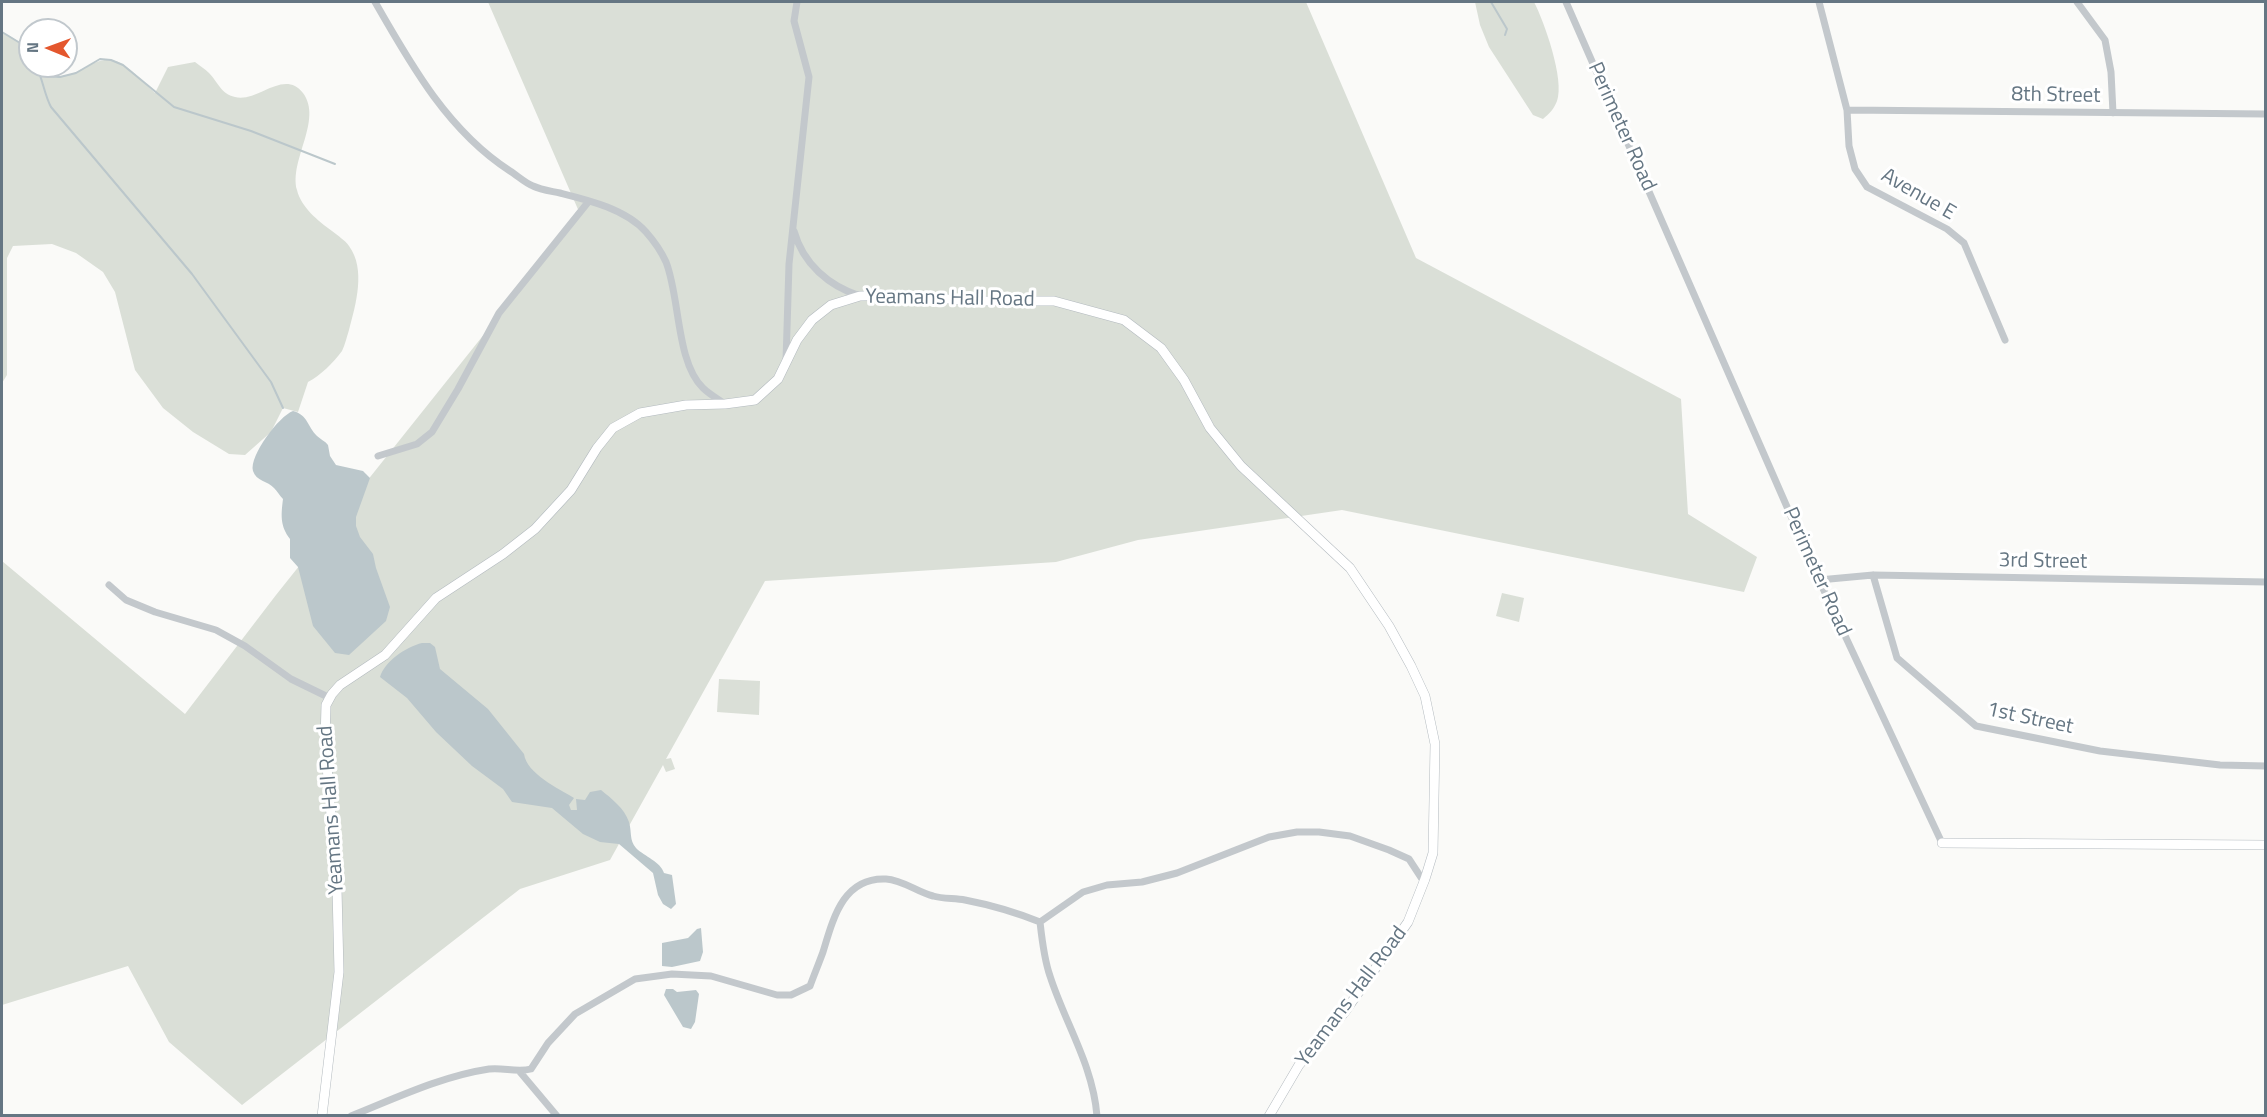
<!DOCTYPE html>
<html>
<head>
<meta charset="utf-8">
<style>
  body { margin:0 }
  #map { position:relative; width:2267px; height:1117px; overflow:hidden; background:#fafaf8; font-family:"Titillium Web",sans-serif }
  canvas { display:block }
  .frame { position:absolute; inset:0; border:3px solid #657683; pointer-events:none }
  .north { position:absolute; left:18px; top:18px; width:60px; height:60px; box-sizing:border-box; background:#fff; border:2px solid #c1c8cd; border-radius:50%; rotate:271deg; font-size:16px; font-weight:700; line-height:24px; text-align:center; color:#657683 }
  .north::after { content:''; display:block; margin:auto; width:21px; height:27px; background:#e4572e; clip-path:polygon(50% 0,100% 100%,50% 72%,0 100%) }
</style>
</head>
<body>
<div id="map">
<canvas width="2267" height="1117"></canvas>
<div class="frame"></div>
<div class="north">N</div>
</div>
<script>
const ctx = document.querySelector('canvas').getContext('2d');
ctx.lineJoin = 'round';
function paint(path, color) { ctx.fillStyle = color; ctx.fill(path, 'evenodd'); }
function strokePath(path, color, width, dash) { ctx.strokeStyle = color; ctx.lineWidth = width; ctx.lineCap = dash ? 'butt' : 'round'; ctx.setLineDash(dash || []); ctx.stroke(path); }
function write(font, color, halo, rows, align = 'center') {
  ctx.font = font + ' "Titillium Web",sans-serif'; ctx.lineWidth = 6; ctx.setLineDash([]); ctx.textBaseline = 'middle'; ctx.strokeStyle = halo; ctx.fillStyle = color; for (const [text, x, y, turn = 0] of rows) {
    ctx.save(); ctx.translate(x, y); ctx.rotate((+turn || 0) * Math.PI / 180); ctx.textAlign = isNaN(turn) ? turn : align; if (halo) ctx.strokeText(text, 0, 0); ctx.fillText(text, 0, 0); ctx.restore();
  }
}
paint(new Path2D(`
  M488,2H1306L1416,258L1681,399L1688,514L1757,557L1744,592L1342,510L1138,540L1056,562L765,581L666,759L671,758L675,769L666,772L663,765L610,860L520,889L242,1105L169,1042L128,966L2,1005V561L185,714L276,595L580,214Z
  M1475,2H1534C1544,21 1565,80 1557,101C1554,109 1549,114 1543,119L1533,115L1489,47L1480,25Z
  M2,32C17,39 30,48 30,66H36L41,76C47,76 54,78 60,77C84,74 99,50 122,64C134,71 145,84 155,93L168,67L195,62C199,65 205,69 209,73C218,82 221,94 235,97C257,103 284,68 303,93C323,120 289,160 297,190C301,207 318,221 332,231C338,236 345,240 349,246C366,269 356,304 349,330C347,336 345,345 342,351C333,363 321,375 308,382L298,412L283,408L271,432L245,455L229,454L193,432L163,408L135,370L115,292L103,272L76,253L52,244L13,246L7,258V375L2,383Z
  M1502,593L1524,598L1519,622L1496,616Z
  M719,679L760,681L759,715L717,712Z`), '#dadfd7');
paint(new Path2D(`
  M293,411C308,415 307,426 317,436C320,439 325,441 328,445L330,456L336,465L363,471L370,478L356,517V526L360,537L373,554L376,568L390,607L386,621L349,655L335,653L313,626L298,567L290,558V539C280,526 281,515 283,499C280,496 277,491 274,488C268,481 256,481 253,471C249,456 279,416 293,411Z
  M422,643H430L435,647L440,669L488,709L524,754C527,774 558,788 574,798L569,805L571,810H577L576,799L585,800L590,792L601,790C612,799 624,808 629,822C632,832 629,840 636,848C645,857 660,861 664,873L672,875L676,904L671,909L663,904L658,895L653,873L619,844L600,842L583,834L552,808L512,802L503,789L472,766L436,732L407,698L380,677C385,661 406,647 422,643Z
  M701,928L703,952L700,961L672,967L662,966V943L688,938L697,929Z
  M666,989H673L677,992L696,990L699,994L695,1022L691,1029L683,1027L664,995Z`), '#bbc7cb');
strokePath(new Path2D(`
  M1491,2L1507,29L1505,35
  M2,32L20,43L30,56
  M36,66C43,79 44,94 51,107L192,274L271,382L283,408
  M41,76L60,77L76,73L100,59L111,60L123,65L174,107L251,131L335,164`), '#bbc7cb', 2);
const secondary = new Path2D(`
  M1942,843L2266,845
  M322,1116L339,972L337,889L325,741L326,705L332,694L340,685L385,655L436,598L503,554L535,529L571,490L597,448L613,428L640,413L686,405L725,404L755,400L778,379L797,340L812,320L831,305L860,296L901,295L972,301H1054L1124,320L1161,348L1184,380L1210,428L1241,466L1350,568L1389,626L1411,666L1425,696L1435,744L1433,853L1425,879L1408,922L1344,1013L1299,1065L1269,1116`);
strokePath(secondary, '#b3babf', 10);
strokePath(new Path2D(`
  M375,2C411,65 448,131 510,171C518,176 525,183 533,186C541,190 551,191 560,193C588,200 626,209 646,232C654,241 661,251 666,262C680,297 676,362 703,388C709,394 718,399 725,404
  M1566,2L1819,580L1942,843
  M1819,2L1847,110L1849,146L1855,169L1867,187L1947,229L1964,243L2005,340
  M2077,2L2105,40L2111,72L2113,113
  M1847,110L2266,114
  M794,231C803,264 829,286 860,296
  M786,361L789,264L809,77L794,21L797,2
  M378,456L417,444L432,432L458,389L499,313L589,201
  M1873,575L1897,658L1976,726L2100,751L2220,765L2266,766
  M1819,580L1873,575L2266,582
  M109,585L126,600L155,612L216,630L245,646L291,679L330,698
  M1040,922C1042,940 1044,959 1050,976C1065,1023 1093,1065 1097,1116
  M520,1072L557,1116
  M351,1116C396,1098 442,1076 489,1069C503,1067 517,1073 531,1069L548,1043L575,1014L635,979L672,974L711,976L777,995H791L810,986C814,975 819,963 823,952C833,919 843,877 886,879C903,880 917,892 933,896C943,899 955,898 965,900C991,905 1015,912 1040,922L1083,892L1107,885L1142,882L1177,873L1269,837L1297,832H1319L1350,836L1389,850L1409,859L1424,882`), '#c3c8cc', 7);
strokePath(secondary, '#fff', 9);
write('21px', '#657683', '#fff', [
  ["8th Street",2056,96,1],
  ["Perimeter Road",1621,127,66],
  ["Avenue E",1918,195,30],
  ["Yeamans Hall Road",950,299,1],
  ["3rd Street",2043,562,1],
  ["Perimeter Road",1816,572,66],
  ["1st Street",2030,719,12],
  ["Yeamans Hall Road",332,810,-94],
  ["Yeamans Hall Road",1352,997,-53]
]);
</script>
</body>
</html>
